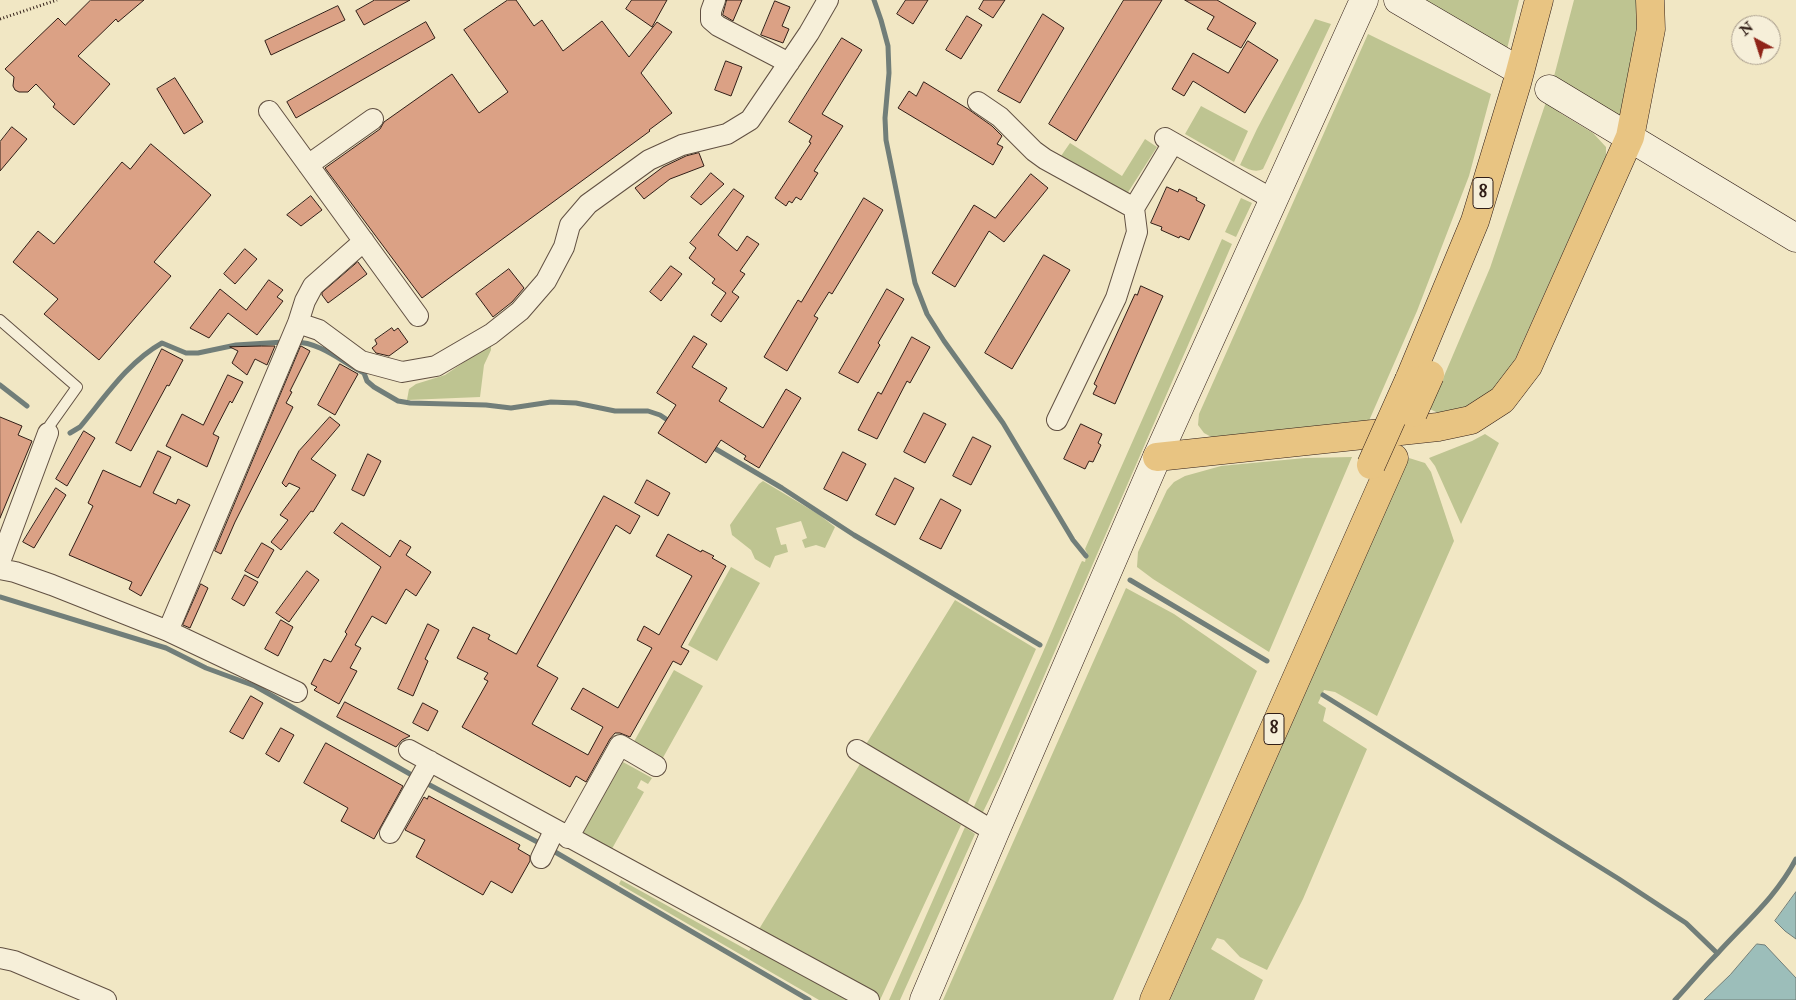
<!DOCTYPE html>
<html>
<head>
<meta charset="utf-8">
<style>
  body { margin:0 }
  #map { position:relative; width:1796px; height:1000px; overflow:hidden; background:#f1e7c4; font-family:"IM FELL Double Pica",serif }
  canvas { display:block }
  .north { position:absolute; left:1731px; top:15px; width:50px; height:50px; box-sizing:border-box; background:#f6efd9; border:1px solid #a79b8b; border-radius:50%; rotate:320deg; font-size:14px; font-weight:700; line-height:20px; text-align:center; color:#311e17 }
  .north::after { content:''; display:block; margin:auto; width:18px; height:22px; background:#8f2418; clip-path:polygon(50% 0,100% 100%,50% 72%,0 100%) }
</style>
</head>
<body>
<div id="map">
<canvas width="1796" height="1000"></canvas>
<div class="north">N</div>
</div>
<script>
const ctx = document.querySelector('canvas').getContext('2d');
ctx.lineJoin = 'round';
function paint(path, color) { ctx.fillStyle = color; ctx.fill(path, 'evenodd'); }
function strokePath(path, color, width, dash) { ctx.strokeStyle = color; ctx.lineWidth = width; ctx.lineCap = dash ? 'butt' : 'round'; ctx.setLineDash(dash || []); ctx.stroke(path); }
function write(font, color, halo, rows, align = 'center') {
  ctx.font = font + ' "IM FELL Double Pica",serif'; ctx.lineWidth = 4; ctx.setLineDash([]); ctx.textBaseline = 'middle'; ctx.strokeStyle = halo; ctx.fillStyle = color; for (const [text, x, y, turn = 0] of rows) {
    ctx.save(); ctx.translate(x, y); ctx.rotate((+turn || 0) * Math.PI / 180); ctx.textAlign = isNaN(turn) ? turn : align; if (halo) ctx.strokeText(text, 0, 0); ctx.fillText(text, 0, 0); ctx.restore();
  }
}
paint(new Path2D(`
  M1419,0H1519L1507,49Z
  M1574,0H1639V21L1620,119L1552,84Z
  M1315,19L1331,24L1263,169C1255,173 1248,169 1240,165L1257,129Z
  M1368,34L1491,94L1469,176L1417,311L1368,423L1217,440L1204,433L1198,425L1199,414Z
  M1548,96L1560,113L1593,133L1606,147V156L1508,375C1486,398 1475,407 1444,416L1430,409L1490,268Z
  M1201,106L1248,131L1234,162L1185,134Z
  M1145,139L1157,147L1125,197L1061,156L1070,143L1122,176Z
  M1241,198L1252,203L1236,237L1225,232Z
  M1222,239L1232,244L1001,775L983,812L979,815L972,811L1043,652L1080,565L1082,561L1085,562L1087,553L1085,549Z
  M491,344V350L484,365L480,397L407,400L409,389L416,384L445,375Z
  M1485,434L1499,443L1461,524L1435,466L1429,458L1472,441Z
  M1352,457L1269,652L1153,579L1137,567L1138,552L1167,490L1174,482L1185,476L1221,466L1305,458Z
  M1409,458L1425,463L1431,472L1454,541L1377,716L1335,692L1324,690L1318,703L1326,708L1323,721L1367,749L1303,899L1267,970L1240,957L1224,940L1217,938L1211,949L1263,980L1254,1000H1170Z
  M763,481L818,514L835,527L825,548L816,545L805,548L802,540L807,538L801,521L776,528L781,545L786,544L788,552L775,556L770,568L755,559L751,550L732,535L730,525L759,484Z
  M731,567L760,583L717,661L688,645Z
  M1126,588L1174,614L1257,671L1113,1000H943Z
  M955,600L1036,649L966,807L865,746Z
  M674,670L703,686L660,763L631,747Z
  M623,762L652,778L648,784L641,780L637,788L644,792L609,854L580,837Z
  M860,764L961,825L880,1000L756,934Z
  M965,827L975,834L900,1000H889Z
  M621,880L749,951L752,947L850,1000H819L619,884Z`), '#bec491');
const water = new Path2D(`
  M1796,892V939L1785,931L1775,921Z
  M1757,944L1765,945L1796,978V1000H1704L1730,975Z`);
paint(water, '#9cbeba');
strokePath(water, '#717e79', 1);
strokePath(new Path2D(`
  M874,0L881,20L888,46L889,73L885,118L886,140L915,283L927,314L944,341L1003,423L1073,540L1086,556
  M295,342C320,342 342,362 364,373L367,381L374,387L398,401L410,403L486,405L511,408L551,402L576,403L615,411H648L660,415L672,423
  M0,385L27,406
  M70,433L80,427C105,397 128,362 162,343L186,353H198L236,345L284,342
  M709,445L782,488L854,535L1040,645
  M1130,580L1267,661
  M0,597L166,648L206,668L255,686L417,778
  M1323,695L1619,879L1686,923L1717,953
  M424,782L543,845
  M550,849L809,1000
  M1675,1000C1689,985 1702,969 1717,954C1745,923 1777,896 1796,859`), '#717e79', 5);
const building = new Path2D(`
  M91,0H144L118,22L116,19L78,56L110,84L74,125L53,107L55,104L36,84L28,92H19L15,90L13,86L14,77L5,69L58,18L65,25Z
  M375,0H410L364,25L356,11Z
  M508,0H516L534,26L542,20L563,51L602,21L629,57L657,22L672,32L641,73L672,113L649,130L650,131L422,298L325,168L380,129L384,122L452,74L479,113L508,92L464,30Z
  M632,0H667L652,27L626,9Z
  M727,0H742L733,21L723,15Z
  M906,0H928L913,24L897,14Z
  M984,0H1005L993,18L979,9Z
  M1124,0H1162L1076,141L1049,124Z
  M1185,0H1217L1256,23L1241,48L1207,29L1214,17Z
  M775,1L790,7L782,26L789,29L783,43L761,35Z
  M338,6L345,20L271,55L265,41Z
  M1043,14L1064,28L1020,103L998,91Z
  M967,16L982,25L961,59L946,50Z
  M426,22L435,38L296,118L287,102Z
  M842,38L862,50L822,114L843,126L814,171L818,173L801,200L796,197L792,203L789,201L786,206L775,198L811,143L809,142L812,136L789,122Z
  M1248,41L1278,60L1245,113L1193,81L1184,96L1172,89L1193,53L1228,73Z
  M726,61L742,67L731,96L715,90Z
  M175,78L203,122L184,134L157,89Z
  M924,82L968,109L992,126L1002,136L997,144L1003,147L993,165L898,108L909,91L916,96Z
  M12,127L27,139L0,171V142Z
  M151,144L211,195L154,262L171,276L99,360L44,314L58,299L13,262L38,231L54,244L122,162L130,169Z
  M699,153L704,166L670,179L644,199L635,188L663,167L686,156Z
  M711,173L724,184L701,205L691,197Z
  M1031,174L1048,188L1004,242L989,231L955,287L932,273L974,205L995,218Z
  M1167,187L1178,192L1179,189L1197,198L1196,200L1205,205L1189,240L1180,236L1179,238L1161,230L1162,227L1151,223Z
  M734,189L744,196L718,235L737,251L747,236L759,244L740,271L745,274L732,292L739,297L721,322L711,315L726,293L712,283L715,279L689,258L696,248L690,243Z
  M311,196L322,210L301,226L287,215Z
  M864,198L883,210L832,294L829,292L814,316L818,318L787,371L764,357L798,300L801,302Z
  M245,249L257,259L235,284L224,274Z
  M1044,255L1070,270L1012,369L985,353Z
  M358,262L367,274L328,303L322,295V293Z
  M671,266L682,274L661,301L650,292Z
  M509,269L524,288L512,302L493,317L476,294Z
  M269,280L283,290L277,297L283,301L257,335L228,313L209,338L190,328L220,289L246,310Z
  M1141,286L1163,296L1115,404L1093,394L1097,386L1094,384L1135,294L1137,295Z
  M887,289L904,299L878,343L880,345L858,383L839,373Z
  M392,328L394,331L398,328L408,342L389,356L376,353L372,348L377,344L375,340Z
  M694,336L707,344L692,367L727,388L719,401L763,428L786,389L801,398L759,468L744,459L746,456L721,440L706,463L658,433L676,405L657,393Z
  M912,337L930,347L910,383L907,381L877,439L858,430L878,392L881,394Z
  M262,346H275L267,365L255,359L247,375L232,363L238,351L230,347Z
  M301,346L310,351L290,391L292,392L286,403L293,407L235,522L221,554L215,551Z
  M162,349L183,360L169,386L167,385L131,451L116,443Z
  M340,364L358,374L335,415L318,405Z
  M228,375L243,382L232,403L230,401L213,434L219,437L207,467L166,446L182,414L203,425Z
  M924,413L946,424L925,463L904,452Z
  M0,417L22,426L18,435L32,441L0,518Z
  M330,417L340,425L311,459L336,475L313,512L311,511L281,550L271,542L288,520L280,515L300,488L289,483L286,487L282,483L299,451Z
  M1081,424L1102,434L1098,443L1101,445L1093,462L1089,461L1085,469L1064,459Z
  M84,431L95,438L67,486L56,479Z
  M973,437L991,446L971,485L953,476Z
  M158,451L171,457L153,493L176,504L178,499L190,505L141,596L129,589L132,582L69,555L93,506L88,503L103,470L140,487Z
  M843,452L866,464L847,501L824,489Z
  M368,454L381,461L364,496L352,490Z
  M895,478L914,488L895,525L876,515Z
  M647,480L670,493L658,516L635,503Z
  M56,488L66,495L34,548L23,542Z
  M604,496L640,516L630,534L616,525L537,666L558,678L532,724L588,755L603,727L571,709L583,688L618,708L652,648L637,640L644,626L659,635L692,576L656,556L668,534L701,552L702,550L714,556L712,558L726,566L681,647L689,651L681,665L673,661L630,737L620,733H615L610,739L586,782L576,776L570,787L462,727L488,681L484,679L488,673L457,658L473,627L490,635L488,639L516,654Z
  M941,499L961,510L941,549L920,539Z
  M342,523L390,557L400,540L411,547L406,555L431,572L416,596L406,589L386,624L372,616L355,645L361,648L350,668L357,671L339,704L314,690L317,687L311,684L324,659L331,662L347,634L345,632L381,567L334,533Z
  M262,543L274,550L258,578L245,571Z
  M307,571L319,580L289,622L276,613Z
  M245,575L258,582L244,606L232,599Z
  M201,584L208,588L190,628L183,625Z
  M281,620L293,627L278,656L265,649Z
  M428,624L439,630L425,659L428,661L413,696L398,689Z
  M251,696L263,703L243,739L230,732Z
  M345,702L410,736L402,740L396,747L337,717Z
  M423,703L438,711L428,731L413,723Z
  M281,728L294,735L279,762L266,754Z
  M326,743L403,786L374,839L341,821L348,808L304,783Z
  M429,796L520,845L518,849L530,856V861L512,893L491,881L483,895L416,857L425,840L405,830L424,797L427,799Z`);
paint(building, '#dba185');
strokePath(building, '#311e17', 1);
const lane = new Path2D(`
  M0,320L77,387L50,425L48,433`);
const street = new Path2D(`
  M715,0L711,11V20L718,26L789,63
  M978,102L1000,117L1034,151L1045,159L1134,208
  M269,111L418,316
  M1165,138L1274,200
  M308,165L373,119
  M298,323L319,330L361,361L402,372L436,366L491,334L520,311L546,281L564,247L570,225L588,204L649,160L682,145L727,134L750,120L809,33L828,0
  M1057,420L1116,298L1137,232L1134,208L1173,143
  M0,562L48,433
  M0,569L15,572L52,585L168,631L297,692
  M168,631L298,323L305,301L313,286L364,241
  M409,750L869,1000
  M857,750L995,832
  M390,833L430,761
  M568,838L620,745L656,766
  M541,858L554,831
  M0,958L14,961L106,1000`);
const secondary = new Path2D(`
  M1398,0L1511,66
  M1549,89L1796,238
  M924,1000L995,832L1157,457L1364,0`);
const highway = new Path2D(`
  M1409,380L1475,221L1517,83L1539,0
  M1157,457L1438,427L1471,420L1502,400L1528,366L1630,137L1651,29L1650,0
  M1154,1000L1394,458`);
strokePath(lane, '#615042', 12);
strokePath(street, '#615042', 22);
strokePath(secondary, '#311e17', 29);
strokePath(highway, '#311e17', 29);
strokePath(new Path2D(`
  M0,19L57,0`), '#311e17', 3, [1, 2.5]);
strokePath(lane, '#f6efd9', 10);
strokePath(street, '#f6efd9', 20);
strokePath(secondary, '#f6efd9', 28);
strokePath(highway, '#e8c482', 28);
const highwayBridge = new Path2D(`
  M1413,413L1430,375
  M1371,465L1409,380`);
strokePath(highwayBridge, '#311e17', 29, []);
strokePath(highwayBridge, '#e8c482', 28);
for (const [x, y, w] of [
  [1483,193,20],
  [1274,729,20]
]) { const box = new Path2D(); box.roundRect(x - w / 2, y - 15.5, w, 31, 4); ctx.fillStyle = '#f6efd9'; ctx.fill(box); strokePath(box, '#311e17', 1); }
write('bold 18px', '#311e17', null, [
  ["8",1483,193],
  ["8",1274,729]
]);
</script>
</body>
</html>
